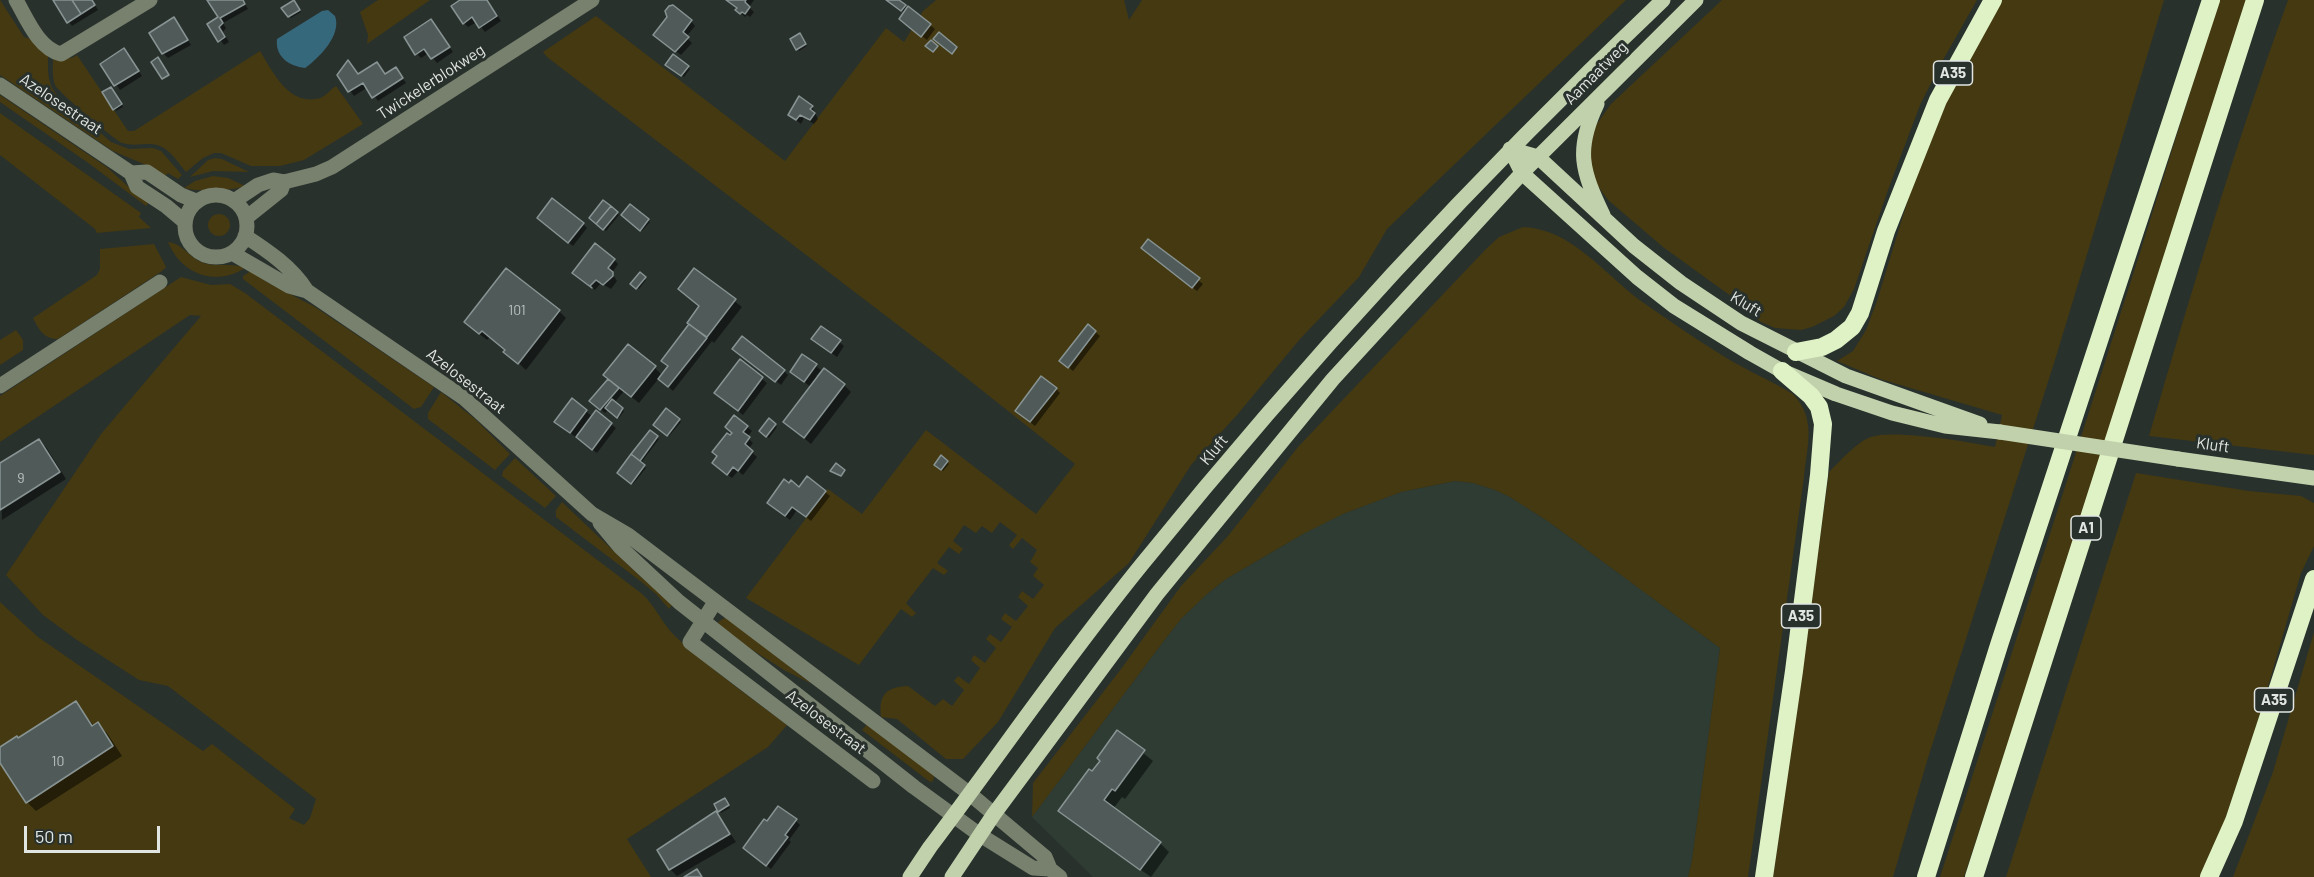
<!DOCTYPE html>
<html>
<head>
<meta charset="utf-8">
<style>
  body { margin:0 }
  #map { position:relative; width:2314px; height:877px; overflow:hidden; background:#29312d; font-family:Barlow,sans-serif }
  canvas { display:block }
  .scale { position:absolute; left:24px; top:826px; width:136px; height:27px; box-sizing:border-box; border:3px solid #e1e6e3; border-top:0; padding-left:8px; font-size:18px; line-height:21px; white-space:nowrap; color:#e1e6e3; -webkit-text-stroke:4px #29312d; paint-order:stroke }
</style>
</head>
<body>
<div id="map">
<canvas width="2314" height="877"></canvas>
<div class="scale">50 m</div>
</div>
<script>
const ctx = document.querySelector('canvas').getContext('2d');
ctx.lineJoin = 'round';
function paint(path, color) { ctx.fillStyle = color; ctx.fill(path, 'evenodd'); }
function strokePath(path, color, width, dash) { ctx.strokeStyle = color; ctx.lineWidth = width; ctx.lineCap = dash ? 'butt' : 'round'; ctx.setLineDash(dash || []); ctx.stroke(path); }
function write(font, color, halo, rows, align = 'center') {
  ctx.font = font + ' Barlow,sans-serif'; ctx.lineWidth = 6; ctx.setLineDash([]); ctx.textBaseline = 'middle'; ctx.strokeStyle = halo; ctx.fillStyle = color; for (const [text, x, y, turn = 0] of rows) {
    ctx.save(); ctx.translate(x, y); ctx.rotate((+turn || 0) * Math.PI / 180); ctx.textAlign = isNaN(turn) ? turn : align; if (halo) ctx.strokeText(text, 0, 0); ctx.fillText(text, 0, 0); ctx.restore();
  }
}
paint(new Path2D(`
  M1455,481L1473,483L1495,490L1510,497L1549,522L1720,648L1692,860L1688,877H1093L1032,817L1163,642L1181,619L1207,594L1226,579L1303,534L1343,514L1401,492Z`), '#2e3c34');
paint(new Path2D(`
  M0,0L24,37L31,39L48,56C48,72 47,84 58,96L111,142L129,149L153,148L161,151L182,175L178,179L168,173L165,176L146,165L113,151L0,75Z
  M378,0H430L367,44L368,35L360,12Z
  M936,0H1124L1129,20L1142,0H1626L1387,229L1359,277L1300,339L1237,415L1191,465L1129,563L1055,628L998,722L963,759H946L897,719L881,717C878,694 887,687 908,686L935,706L943,699L952,706L964,690L954,681L958,676L969,684L980,668L971,660L974,655L985,663L996,648L986,639L990,634L1001,642L1012,627L1001,619L1005,613L1016,621L1028,606L1018,597L1022,591L1033,599L1044,585L1033,576L1038,568L1030,562L1037,550L1022,538L1013,549L1009,545L1017,535L1000,522L992,533L982,526L976,533L964,525L953,541L963,549L959,554L949,547L937,563L948,571L944,575L933,568L906,603L916,613L912,617L901,609L859,665L746,598L828,489L862,514L926,430L1036,514L1075,464L945,361L547,57L543,52L596,16L785,161L886,28L904,42L923,11Z
  M1722,0H1977L1939,67L1920,105L1888,190L1854,289L1844,307L1834,316L1812,327L1801,330L1775,328L1761,322L1735,299L1663,247L1608,200L1594,181L1590,155L1594,128L1611,104Z
  M2002,0H2164L2055,360L1927,761L1893,877H1773L1829,472C1839,462 1858,441 1871,437C1893,429 1969,442 1995,447L2002,415L1880,379L1837,361L1853,351L1866,330L1877,301L1917,170L1935,119L1979,35Z
  M2219,0H2246L2111,430L1964,877H1940L2137,262Z
  M2288,0H2314V455L2149,436C2192,289 2236,143 2288,0Z
  M260,51C273,72 289,107 320,98C326,96 331,89 336,86L363,124L304,160L280,166H251L221,153H214L203,158L186,172C176,160 167,144 150,144C140,144 132,146 122,143C116,141 56,90 55,85C52,77 53,66 53,57L72,58L77,55L128,131H134Z
  M0,95L108,168L135,193L149,202L146,206L87,162L0,102Z
  M0,113L141,213L139,217L151,228L97,233L95,229L0,155Z
  M215,158L222,159L249,172L213,171L190,177L208,160Z
  M213,176L228,178L245,186C233,191 197,192 184,188L195,181Z
  M208 225a11 11 0 1 1 22 0a11 11 0 1 1-22 0Z
  M1523,227C1572,229 1604,274 1641,301C1666,318 1691,336 1717,352C1741,368 1768,379 1793,394C1817,420 1807,445 1804,477L1748,877H1688L1692,860L1720,648L1549,522L1510,497L1495,490L1473,483L1455,481L1401,492L1343,514L1303,534L1226,579L1207,594L1181,619L1163,642L1032,817L1033,783L1121,669L1181,586L1228,536L1298,447L1486,249L1499,237Z
  M168,242C183,244 188,256 201,262C215,268 231,262 245,268C215,287 181,274 168,242Z
  M154,244L166,267L162,271L58,339C44,339 39,330 33,318L97,275L100,269V249Z
  M251,271L265,281L315,307L434,387L421,407L414,409L243,279V276Z
  M181,277L211,285L230,284L245,293L641,593C656,606 662,624 676,637C710,669 750,697 787,725L768,747L627,839L651,877H0V602L38,637L203,751L212,744L295,809L289,818L304,825L310,818L316,799L168,686L139,680L77,640L43,615L6,575L101,434L201,316L190,315L0,442V396Z
  M16,330L23,340V350L0,365V340Z
  M441,392L475,419L510,454L495,470L428,419V413Z
  M515,458L556,496L545,508L502,476L503,471Z
  M2136,473L2249,491L2301,496L2314,503V546L2301,573L2253,738L2217,843L2202,877H2006Z
  M562,502L641,577L673,604L669,609L656,594L639,580L556,517V510Z
  M726,617L812,684L784,670L721,630L718,622Z
  M2314,632V877H2233L2273,772Z
  M868,723L934,776L933,781L930,782L862,730Z`), '#443911');
paint(new Path2D(`
  M328,10L335,16C342,35 319,58 305,68C289,66 275,57 277,39L322,11Z`), '#36687c');
paint(new Path2D(`
  M54,0H92L98,10L72,26Z
  M209,0H243L248,9L223,23L226,28L223,32L229,42L224,45L209,24L220,17Z
  M463,0H487L501,21L485,32L477,22L468,27L464,23Z
  M727,0H754L749,7L754,12L750,17L747,15L745,17Z
  M888,0H897L935,29L927,40L905,23V13Z
  M295,3L301,12L291,18L283,8Z
  M431,21L453,52L437,63L429,53L421,58L417,54Z
  M691,21L695,26L686,37L692,43L681,55L659,39Z
  M178,23L191,45L168,58L163,53Z
  M802,37L807,46L799,51L798,49Z
  M124,50L142,76L120,90L102,64Z
  M348,62L359,76L377,64L386,75L396,69L406,83L378,101L368,87L354,96L339,75Z
  M669,66L688,67L690,69L684,77Z
  M113,90L123,107L116,111L104,93Z
  M812,107L818,119L814,124L804,118L801,124L790,115Z
  M603,202L619,215L606,231L591,218Z
  M631,206L650,222L642,231L623,215Z
  M543,222L583,224L587,228L573,246Z
  M1148,241L1203,284L1197,291L1143,248Z
  M614,260L618,264L612,273L617,281L611,289L601,283L595,290L578,277Z
  M695,270L742,307L714,343L712,341L673,391L659,378L639,403L624,391L614,403L624,411L619,418L608,410L605,413L591,401L610,379L655,368L662,375L669,367L700,306Z
  M640,274L646,280L639,289L632,284Z
  M559,311L566,318L526,370L490,337L487,340L473,329Z
  M1088,326L1100,336L1073,371L1066,365Z
  M822,328L844,346L837,357L818,343Z
  M739,353L784,371L788,375L781,385Z
  M803,356L821,370L816,376L844,385L851,392L811,444L785,422L811,387L796,376Z
  M740,361L767,383L743,415L721,398Z
  M1056,389L1060,393L1035,426L1021,415Z
  M572,400L593,417L611,424L616,428L597,453L561,426Z
  M666,411L681,422L669,436L655,425Z
  M735,417L752,431L747,437L753,443L748,449L757,457L743,475L738,471L732,478L718,467L733,433Z
  M769,420L777,427L769,438L761,431Z
  M650,432L659,439L641,463L646,468L633,484L619,473Z
  M39,440L46,447L66,479L2,520L0,465Z
  M941,458L949,464L943,471L936,465Z
  M800,489L825,492L830,496L811,521L797,510L790,520L773,507Z
  M76,703L94,726L97,724L107,733L122,756L36,811L27,802L0,760V749L19,740Z
  M1117,732L1153,761L1125,799L1122,797L1113,809L1160,843L1169,852L1151,877L1070,820L1060,810L1101,761Z
  M726,801L730,808L721,813L716,805Z
  M716,813L736,842L677,876L670,869Z
  M796,821L800,825L789,840L791,842L771,869L749,852Z`), '#0007');
const building = new Path2D(`
  M53,0H72L81,14L67,23Z
  M72,0H92L95,5L81,14Z
  M207,0H243L245,4L220,18L223,23L219,27L225,37L218,42L207,24L218,17Z
  M294,0L300,10L288,17L281,8Z
  M460,0H487L497,16L479,28L472,17L463,24L451,6Z
  M726,0H746L745,2L750,7L745,14L742,12L740,14L735,10L737,8Z
  M886,0H899L906,5L901,11Z
  M673,5L692,20L683,32L689,37L675,52L653,35L667,17L665,11L669,6Z
  M908,6L931,24L921,37L899,19Z
  M174,17L188,40L162,54L149,33Z
  M431,19L450,47L431,59L424,49L415,55L404,37Z
  M939,32L957,47L952,54L933,39Z
  M800,33L806,44L796,50L790,39Z
  M931,40L938,46L933,52L925,46Z
  M124,48L139,71L114,86L100,64Z
  M673,54L689,66L681,76L665,65Z
  M158,57L169,75L162,79L151,62Z
  M348,60L358,74L377,62L385,74L396,67L403,78L372,98L363,83L348,92L337,75Z
  M111,87L122,104L113,110L102,92Z
  M799,96L813,106L810,109L815,113L810,120L800,115L796,120L788,115Z
  M552,198L584,223L568,243L537,218Z
  M603,200L611,206L596,224L589,218Z
  M630,204L649,219L640,231L621,215Z
  M611,206L618,212L603,230L596,224Z
  M1148,239L1200,278L1192,288L1141,248Z
  M595,243L615,259L608,268L613,272V276L603,285L596,280L590,286L592,288L572,273Z
  M506,268L560,310L518,364L503,352L505,350L482,331L479,334L464,322Z
  M694,268L736,299L707,337L687,323L699,306L678,289Z
  M640,272L646,277L636,289L630,284Z
  M689,324L707,338L668,387L658,379L668,366L661,361Z
  M1088,324L1096,331L1068,368L1059,361Z
  M821,326L841,340L831,353L811,339Z
  M742,336L785,370L775,382L732,349Z
  M628,344L656,366L631,397L603,375Z
  M802,354L817,364L804,382L790,372Z
  M740,359L763,377L738,411L714,393Z
  M824,368L845,384L804,438L783,422Z
  M1041,376L1057,388L1030,422L1015,411Z
  M608,379L619,388L600,410L589,401Z
  M572,398L587,410L570,433L554,422Z
  M612,399L623,408L617,418L605,408Z
  M666,408L680,419L667,436L653,425Z
  M596,410L612,423L592,450L576,437Z
  M734,415L748,426L743,432L750,437L745,444L753,451L738,471L733,467L727,475L712,463L717,456L712,452L727,433L730,435L732,433L725,427Z
  M769,418L776,424L766,437L759,431Z
  M650,430L658,436L640,461L631,454Z
  M39,439L60,472L0,510V463Z
  M631,454L645,465L631,484L617,473Z
  M941,455L948,461L941,470L934,465Z
  M836,463L845,470L841,476L830,471Z
  M807,476L826,491L806,517L792,507L785,516L767,503L784,479L789,483L791,480L799,487Z
  M76,701L92,726L98,722L113,746L26,803L0,763V747L17,736L18,738Z
  M1117,730L1145,750L1115,791L1112,789L1104,800L1161,842L1140,870L1058,811L1089,769L1092,771L1100,761L1097,758Z
  M725,798L729,805L718,812L714,804Z
  M778,806L797,819L785,835L788,837L766,866L743,848L764,819L767,821Z
  M716,811L730,834L669,870L657,850Z
  M697,869L702,877H684Z`);
paint(building, '#4f5a59');
strokePath(building, '#889493', 1.5);
strokePath(new Path2D(`
  M16,0C27,19 38,48 61,54L150,0
  M0,85L131,173L137,187L166,206L185,222
  M131,173L147,172L181,195L196,201
  M185 226a31 31 0 1 1 62 0a31 31 0 1 1-62 0Z
  M234,201L258,185L273,180L284,182L316,174L332,167L592,0
  M246,218L281,190L284,182
  M245,236C268,251 292,267 307,291
  M232,253L289,286L307,291L464,398L592,514L628,535L970,794L1045,857L1050,869
  M0,386L160,282
  M600,523L620,547L679,602L914,787L980,835L1033,868L1050,869L1060,877
  M715,602L690,642L873,781`), '#78806e', 15);
strokePath(new Path2D(`
  M1597,104C1575,150 1582,171 1603,215
  M1510,149L1522,173L1637,277L1674,306L1750,353L1782,371L1836,394L1892,413L1945,426L2000,432
  M1510,149L1538,157L1634,246L1681,283L1741,323L1846,376L1980,424
  M2178,459L2314,478
  M910,877L930,847C1001,753 1068,655 1143,563C1304,364 1477,176 1663,0
  M952,877L994,814L1157,594L1333,379L1522,173L1696,0`), '#c1d1ac', 15);
strokePath(new Path2D(`
  M1796,352L1822,347L1836,340L1852,327L1860,313L1886,231L1938,100L1993,0
  M1764,877L1794,671L1819,475L1823,424L1819,407L1811,396L1782,371
  M1926,877L2000,642L2211,0
  M1974,877L2255,0
  M2209,877L2234,821L2314,579`), '#def2c5', 18);
strokePath(new Path2D(`
  M2000,432L2178,459`), '#c1d1ac', 15);
write('14px', '#bcc3c0', null, [
  ["101",517,310],
  ["9",21,478],
  ["10",58,761]
]);
for (const [x, y, w] of [
  [1953,73,39],
  [2086,528,30],
  [1801,616,39],
  [2274,700,39]
]) { const box = new Path2D(); box.roundRect(x - w / 2, y - 12, w, 24, 4.5); ctx.fillStyle = '#29312d'; ctx.fill(box); strokePath(box, '#e1e6e3', 1.5); }
write('bold 15px', '#e1e6e3', null, [
  ["A35",1953,73],
  ["A1",2086,528],
  ["A35",1801,616],
  ["A35",2274,700]
]);
write('16px', '#e1e6e3', '#29312d', [
  ["Aamaatweg",1596,73,-45],
  ["Twickelerblokweg",431,82,-33],
  ["Azelosestraat",61,104,34],
  ["Kluft",1746,304,31],
  ["Azelosestraat",466,381,38],
  ["Kluft",2213,445,8],
  ["Kluft",1214,450,-50],
  ["Azelosestraat",826,722,37]
]);
</script>
</body>
</html>
